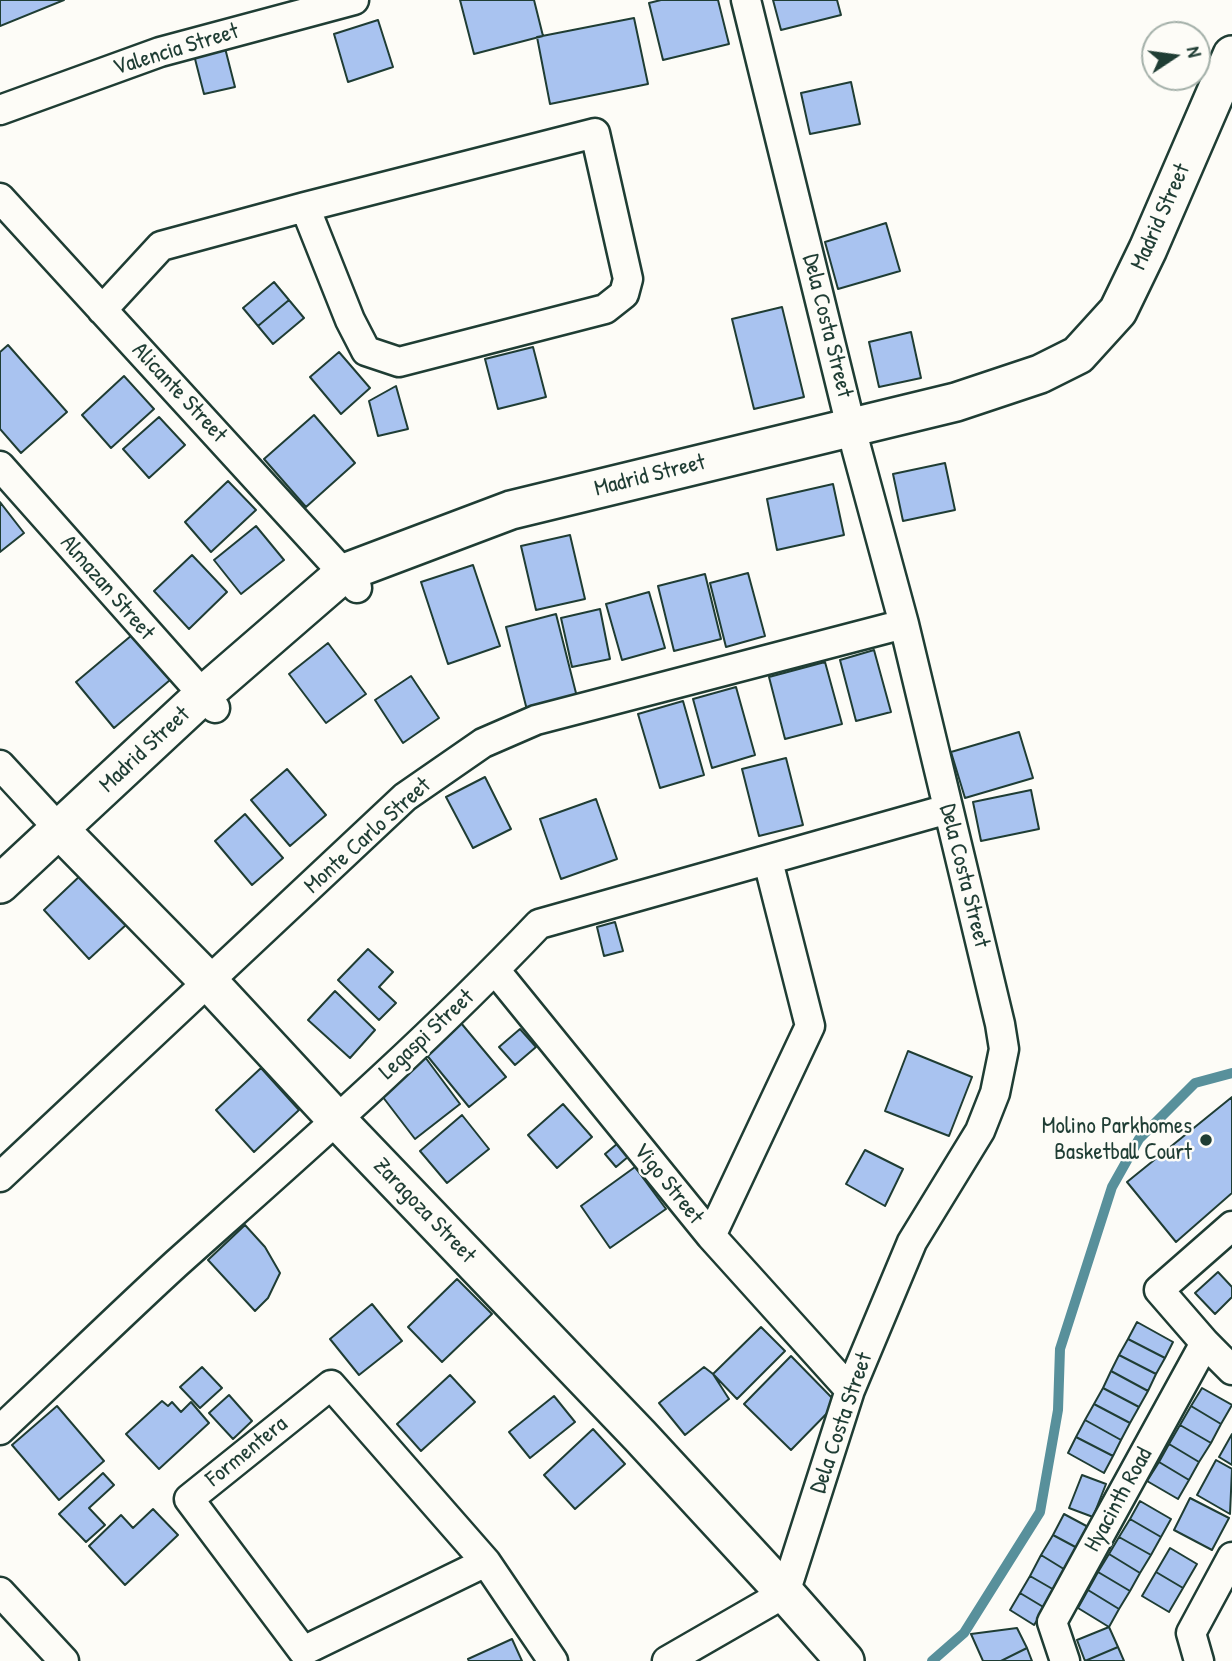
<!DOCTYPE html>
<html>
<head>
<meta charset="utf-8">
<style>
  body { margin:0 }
  #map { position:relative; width:1232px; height:1661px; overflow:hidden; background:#fdfcf7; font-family:"Patrick Hand",sans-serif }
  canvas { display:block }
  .north { position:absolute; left:1141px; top:21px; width:70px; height:70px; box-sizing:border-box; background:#fdfcf7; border:2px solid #a4b0a9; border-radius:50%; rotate:77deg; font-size:19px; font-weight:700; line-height:28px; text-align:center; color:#1f3d34 }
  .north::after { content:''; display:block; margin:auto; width:24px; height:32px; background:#1f3d34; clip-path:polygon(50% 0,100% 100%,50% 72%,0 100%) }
</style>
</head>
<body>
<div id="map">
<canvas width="1232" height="1661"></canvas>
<div class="north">N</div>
</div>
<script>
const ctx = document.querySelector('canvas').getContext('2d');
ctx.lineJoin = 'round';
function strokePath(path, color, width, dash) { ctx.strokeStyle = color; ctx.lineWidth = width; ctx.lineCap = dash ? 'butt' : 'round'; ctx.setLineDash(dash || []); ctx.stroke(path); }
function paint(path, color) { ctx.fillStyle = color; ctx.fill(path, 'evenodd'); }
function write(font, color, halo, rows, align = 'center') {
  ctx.font = font + ' "Patrick Hand",sans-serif'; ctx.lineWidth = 5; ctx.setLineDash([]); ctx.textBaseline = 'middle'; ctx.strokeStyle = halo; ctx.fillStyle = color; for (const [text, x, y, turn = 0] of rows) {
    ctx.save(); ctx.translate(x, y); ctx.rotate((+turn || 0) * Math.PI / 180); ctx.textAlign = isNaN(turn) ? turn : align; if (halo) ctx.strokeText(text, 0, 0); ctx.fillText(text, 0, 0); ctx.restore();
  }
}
strokePath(new Path2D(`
  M932,1661L964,1633L1040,1512L1058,1410L1060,1349L1112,1187L1139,1139L1195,1083L1232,1073`), '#58909b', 10);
const building = new Path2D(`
  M0,0H64L0,26Z
  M460,0H534L543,36L474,54Z
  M661,0H718L729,44L663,60L649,3Z
  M773,0H837L841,15L781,30Z
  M634,18L648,84L550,104L537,37Z
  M378,20L393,67L348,82L334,34Z
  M225,48L235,87L204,94L194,55Z
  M851,82L860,124L810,134L801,93Z
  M886,223L900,271L838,289L825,242Z
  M274,282L289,300L258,326L243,308Z
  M289,300L304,318L273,344L258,326Z
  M782,307L804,397L754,409L732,319Z
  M911,332L921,378L879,387L869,342Z
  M8,345L67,412L21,453L0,429V352Z
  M533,347L546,397L498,409L485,359Z
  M339,352L370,388L341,414L310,377Z
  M124,376L154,409L111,448L82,415Z
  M396,386L408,429L378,436L369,401Z
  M314,415L355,463L306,507L264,459Z
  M159,417L185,445L149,478L123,449Z
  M945,463L955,510L903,521L893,474Z
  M228,481L256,510L211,552L185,522Z
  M833,484L844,535L777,550L767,499Z
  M0,502L24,533L0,552Z
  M256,526L284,560L241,594L214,560Z
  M570,535L585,599L536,610L521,546Z
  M192,555L227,592L189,629L154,591Z
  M473,565L500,646L448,664L421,582Z
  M748,573L765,636L726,647L710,583Z
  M705,574L721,639L674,651L658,586Z
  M649,592L665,648L622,660L606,604Z
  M600,609L610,659L572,667L561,618Z
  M556,614L578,701L528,714L506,627Z
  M132,635L170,680L114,728L76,682Z
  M328,643L366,694L326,723L289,674Z
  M874,650L891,712L856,721L840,660Z
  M825,662L842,724L785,739L769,677Z
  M411,676L439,718L403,743L375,700Z
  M736,687L755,755L712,768L693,699Z
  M683,701L704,775L660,788L638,714Z
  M1019,732L1033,778L965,798L951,752Z
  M786,758L803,825L759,836L742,769Z
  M287,769L326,815L290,846L251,800Z
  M485,777L511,829L473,848L446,797Z
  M1031,790L1039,829L981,841L973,802Z
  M596,799L617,859L561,879L540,819Z
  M245,814L283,858L252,885L215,841Z
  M82,874L127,924L89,959L44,910Z
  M615,922L623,951L604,956L597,927Z
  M368,949L393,972L379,987L396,1003L379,1020L338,980Z
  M335,991L375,1030L350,1058L308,1020Z
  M461,1023L506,1077L469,1107L425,1053Z
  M520,1029L536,1047L515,1065L499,1047Z
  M908,1051L972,1077L949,1136L885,1111Z
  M425,1057L460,1104L415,1139L379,1092Z
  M261,1068L299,1110L254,1152L216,1110Z
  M1232,1097V1193L1176,1242L1127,1182Z
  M563,1104L592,1137L557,1168L528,1135Z
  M462,1115L489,1149L447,1183L420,1151Z
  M624,1138L635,1151L616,1167L605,1154Z
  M865,1150L903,1169L885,1206L846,1184Z
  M635,1167L666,1209L610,1248L581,1206Z
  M245,1225L265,1247L280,1273L268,1298L255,1311L208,1260Z
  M1218,1272L1232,1287V1297L1215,1314L1195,1293Z
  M457,1279L492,1314L442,1362L408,1327Z
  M372,1304L402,1341L359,1375L330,1339Z
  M1137,1322L1173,1342L1165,1358L1128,1339Z
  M761,1327L785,1351L737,1399L713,1374Z
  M1128,1339L1165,1358L1156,1374L1119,1355Z
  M1119,1355L1156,1374L1148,1391L1111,1371Z
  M791,1356L837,1403L791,1450L744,1404Z
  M202,1367L222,1388L200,1408L180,1387Z
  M704,1367L713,1374L729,1399L685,1435L659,1403Z
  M1111,1371L1148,1391L1139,1407L1103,1388Z
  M450,1375L475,1402L421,1451L397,1424Z
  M1103,1388L1139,1407L1130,1423L1094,1404Z
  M1202,1388L1232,1405L1221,1424L1191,1406Z
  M229,1395L252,1421L233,1439L209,1413Z
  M554,1396L575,1422L530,1458L509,1432Z
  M162,1401L168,1406L172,1402L181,1412L191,1402L209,1423L159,1469L126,1434Z
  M1094,1404L1130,1423L1121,1440L1085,1420Z
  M57,1406L104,1461L59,1500L12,1445Z
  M1191,1406L1221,1424L1211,1443L1180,1425Z
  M1085,1420L1121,1440L1113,1456L1076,1437Z
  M1180,1425L1211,1443L1199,1462L1169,1444Z
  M593,1429L625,1464L575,1509L544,1475Z
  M1232,1434V1465L1219,1457Z
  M1076,1437L1113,1456L1104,1473L1068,1453Z
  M1169,1444L1199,1462L1189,1480L1159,1462Z
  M1216,1460L1232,1469L1230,1514L1197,1495Z
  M1159,1462L1189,1480L1178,1499L1147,1481Z
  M103,1473L114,1485L89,1508L105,1525L86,1542L59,1514Z
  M1082,1475L1106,1484L1093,1517L1069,1508Z
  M1190,1498L1229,1518L1212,1550L1174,1530Z
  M1140,1501L1171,1519L1161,1537L1130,1519Z
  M153,1509L178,1535L125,1585L89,1546L121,1515L133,1528Z
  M1064,1514L1092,1529L1081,1550L1053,1535Z
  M1130,1519L1161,1537L1151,1555L1119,1537Z
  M1053,1535L1081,1550L1067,1571L1041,1555Z
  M1119,1537L1151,1555L1140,1573L1109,1554Z
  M1170,1548L1197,1564L1183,1588L1156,1572Z
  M1109,1554L1140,1573L1130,1591L1098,1572Z
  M1041,1555L1067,1571L1056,1591L1030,1576Z
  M1098,1572L1130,1591L1119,1609L1088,1590Z
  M1156,1572L1183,1588L1169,1612L1142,1596Z
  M1030,1576L1056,1591L1045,1608L1020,1593Z
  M1088,1590L1119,1609L1109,1627L1078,1608Z
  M1020,1593L1045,1608L1034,1625L1010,1610Z
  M1109,1627L1118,1647L1085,1661L1077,1640Z
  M1017,1628L1027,1648L1001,1661H983L971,1634Z
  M512,1639L522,1661H469L468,1659Z
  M1118,1647L1124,1661H1085Z
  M1027,1648L1032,1661H1001Z`);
paint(building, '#a9c3f0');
strokePath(building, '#1f3d34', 2);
const minor = new Path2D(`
  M0,110L160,52L354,0
  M0,198L357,588
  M102,310L161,246L305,207L595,133L628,279L624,294L605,309L399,362L366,351L350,320L305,207
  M0,466L215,708
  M0,765L60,830
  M495,970L711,1236L850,1390
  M0,1177L405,797L483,743L536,720L904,624
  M1232,1226L1159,1290L1205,1343L1232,1370
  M711,1236L810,1026L768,861
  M0,1430C59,1375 117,1318 177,1263C300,1153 425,1044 539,924L948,809
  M486,1562L303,1651L189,1499L331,1385L486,1562L553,1661
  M0,1592L64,1661
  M667,1661L785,1593L850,1390L912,1242L980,1131L995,1093L1004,1049L1000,1024L904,624L856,447L746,0
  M1065,1661L1052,1622L1205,1343
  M1199,1661L1191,1633L1232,1557`);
const tertiary = new Path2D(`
  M60,830L209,982L337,1120L640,1436L785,1593L845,1661
  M0,884L202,696L344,573L511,510L956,402L1040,374L1078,355L1118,311L1148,249L1232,55`);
strokePath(minor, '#1f3d34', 33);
strokePath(tertiary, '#1f3d34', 42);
strokePath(minor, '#fdfcf7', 28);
strokePath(tertiary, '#fdfcf7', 37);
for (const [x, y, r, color] of [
  [1206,1140,7,"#1f3d34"]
]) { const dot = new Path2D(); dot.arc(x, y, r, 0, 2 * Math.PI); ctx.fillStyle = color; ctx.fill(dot); strokePath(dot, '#fdfcf7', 2.5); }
write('23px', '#1f3d34', '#fdfcf7', [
  ["Valencia Street",176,50,-17],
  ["Madrid Street",1161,217,-66],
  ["Dela Costa Street",827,326,76],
  ["Alicante Street",179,393,47],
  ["Madrid Street",650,476,-14],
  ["Almazan Street",107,588,49],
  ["Madrid Street",145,750,-43],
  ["Monte Carlo Street",368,836,-42],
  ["Dela Costa Street",964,876,76],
  ["Legaspi Street",427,1035,-43],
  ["Vigo Street",668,1184,51],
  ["Zaragoza Street",424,1211,46],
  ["Dela Costa Street",842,1423,-71],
  ["Formentera",247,1452,-39],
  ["Hyacinth Road",1119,1500,-61]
]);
write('23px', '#1f3d34', '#fdfcf7', [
  ["Molino Parkhomes",1192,1127],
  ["Basketball Court",1192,1153]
], 'right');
</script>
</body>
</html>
